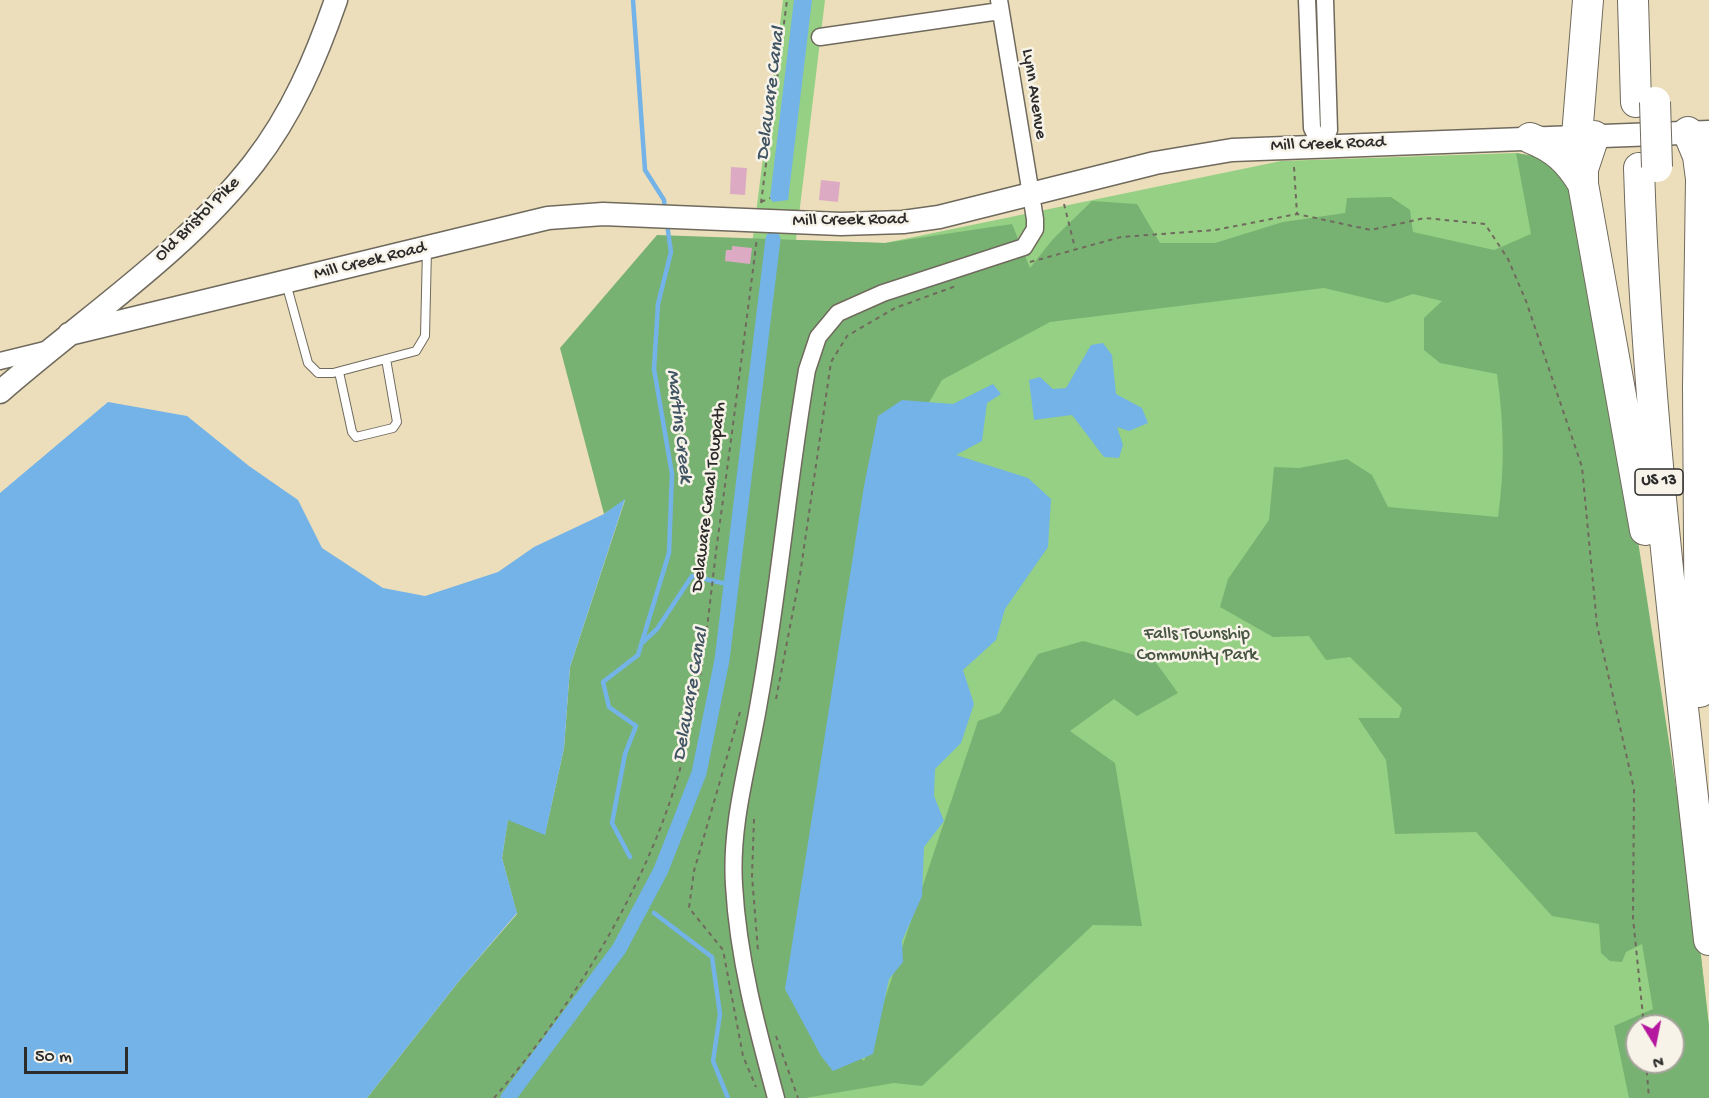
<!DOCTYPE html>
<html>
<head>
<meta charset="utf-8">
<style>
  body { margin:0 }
  #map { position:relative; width:1709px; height:1098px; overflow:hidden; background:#ecdebb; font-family:"Gochi Hand",sans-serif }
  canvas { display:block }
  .north { position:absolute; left:1625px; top:1014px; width:60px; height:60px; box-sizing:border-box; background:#f7f3e8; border:2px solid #a5a39c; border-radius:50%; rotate:170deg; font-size:16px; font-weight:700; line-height:24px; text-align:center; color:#2b2b2b }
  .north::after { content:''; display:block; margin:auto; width:21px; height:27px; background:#b5179e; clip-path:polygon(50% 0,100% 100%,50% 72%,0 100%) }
  .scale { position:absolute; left:24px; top:1047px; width:104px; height:27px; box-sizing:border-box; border:3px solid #2b2b2b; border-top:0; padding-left:8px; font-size:18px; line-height:21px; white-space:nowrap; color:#2b2b2b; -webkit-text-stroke:4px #f7f3e8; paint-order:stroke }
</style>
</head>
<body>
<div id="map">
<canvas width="1709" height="1098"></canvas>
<div class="north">N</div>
<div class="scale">50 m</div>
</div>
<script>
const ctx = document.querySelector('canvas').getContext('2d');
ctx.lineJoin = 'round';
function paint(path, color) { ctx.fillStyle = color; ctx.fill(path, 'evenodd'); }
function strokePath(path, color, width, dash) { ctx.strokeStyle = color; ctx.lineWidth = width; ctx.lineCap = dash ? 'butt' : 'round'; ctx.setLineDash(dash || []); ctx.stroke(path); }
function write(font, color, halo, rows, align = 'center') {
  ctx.font = font + ' "Gochi Hand",sans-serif'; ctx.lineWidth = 5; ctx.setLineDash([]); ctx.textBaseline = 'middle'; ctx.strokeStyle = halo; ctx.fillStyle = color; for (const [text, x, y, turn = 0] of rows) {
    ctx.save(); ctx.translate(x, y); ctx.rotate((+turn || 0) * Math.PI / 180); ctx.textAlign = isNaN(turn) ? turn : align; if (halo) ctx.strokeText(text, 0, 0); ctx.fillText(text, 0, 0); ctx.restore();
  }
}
paint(new Path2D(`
  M783,0H825L796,240L885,243L1281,161L1516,153L1550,159L1608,370L1698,930L1709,1026V1098H481L729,426ZM1637,1026H1673V1062H1637Z`), '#96d084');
paint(new Path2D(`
  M1516,153L1550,159L1569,176L1632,502L1698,930L1709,1026V1098H1629L1614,1026L1653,1009L1642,944L1626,952L1622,962L1610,961L1601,953L1599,924L1552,916L1476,832L1395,834L1386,760L1358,718H1399L1402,708L1350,657L1326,660L1309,636L1273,637L1220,607L1228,579L1269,520L1274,467L1299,468L1347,459L1372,475L1388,507L1498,517C1505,467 1504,425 1497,374L1440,363L1424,350V318L1442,301L1413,294L1387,303L1324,288L1050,322L942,380L901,451L816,1022L864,1061L978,721L1000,713L1038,654L1083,641L1154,660L1178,693L1137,716L1114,699L1070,731L1115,763L1142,926L1093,925L922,1086L894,1083L805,1098H367L459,981L517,914L502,858L508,819L545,834L564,748L570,667L625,500L604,514L560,348L657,235L885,243L1012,224L1030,268L1053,239L1092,201L1137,204L1160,243H1215L1283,222L1345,213L1347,198L1391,197L1410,210L1413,232L1494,250L1531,234ZM1637,1026H1673V1062H1637Z`), '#78b272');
paint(new Path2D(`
  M794,0H812L788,200L773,202L770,198Z
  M1103,343L1112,355L1116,394L1142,408L1148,423L1129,431L1117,427L1123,445L1119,458L1104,457L1072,415L1034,420L1029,380L1040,377L1053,389L1066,388L1091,345Z
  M993,384L1001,394L987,403L982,441L956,455L1028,478L1051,499L1048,547L1005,609L996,640L963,670L974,704L961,743L935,769L934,796L944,821L924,847L922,896L902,941L903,962L889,979L873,1054L833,1071L821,1056L785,989L864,486L878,416L902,400L953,404Z
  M108,402L187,416L249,466L298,500L322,548L383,588L425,596L498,572L534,547L604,514L625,499L570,667L564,748L545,835L508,820L502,858L517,913L459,981L367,1098H0V493Z`), '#73b3e7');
strokePath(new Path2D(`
  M633,0L645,170L664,200L665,210
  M643,642L657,629L692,576L731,585
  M630,857L612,823L625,754L636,726L609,707L603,682L638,655L669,553L672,474L654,369L658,304L671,252L667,224
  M654,913L712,957L720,1014L713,1061L728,1098`), '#73b3e7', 4.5);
strokePath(new Path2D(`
  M508,1098L619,949L661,870L699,773L722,660L773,239`), '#73b3e7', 15);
paint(new Path2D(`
  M731,167L747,168L745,195L730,194Z
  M821,180L840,182L838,202L819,200Z
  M732,246L752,248L750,264L725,261L726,250H732Z`), '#ddaac3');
const service = new Path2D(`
  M286,283L308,363L318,373H333L416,351L425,336L427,249
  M339,372L352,432L356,437L393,428L397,422L386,359`);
const minor = new Path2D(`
  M1307,0L1312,128L1321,145
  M820,37L1000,11
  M1321,145L1329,130L1325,0
  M0,361L49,349
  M776,1098C757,1028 738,958 734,885C730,823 749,763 759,702C779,592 788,480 807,370L818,337L838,313L883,293L1024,247L1035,229V219L999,0`);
const secondary = new Path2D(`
  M69,334L548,218L603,214L841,224L903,222L939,217L1155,163L1232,150L1709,132
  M0,392C86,317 184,253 254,163C292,114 316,58 336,0`);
const motorway = new Path2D(`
  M1633,0L1636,102
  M1688,132L1698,156L1701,179L1698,387L1700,692
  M1577,136L1588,0
  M1594,136L1583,169V184L1645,530
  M1530,138C1556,148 1569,161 1583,184
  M1639,168C1647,427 1681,683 1709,940`);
strokePath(service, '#6f6a5d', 10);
strokePath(minor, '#6f6a5d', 19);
strokePath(secondary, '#6f6a5d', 25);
strokePath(motorway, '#6f6a5d', 32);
strokePath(new Path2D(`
  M1294,167L1297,214
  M761,202L770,198
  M761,203L787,0
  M1064,204L1075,248
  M1030,262L1121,237L1215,230L1297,214L1371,230L1425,218L1485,224L1508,259L1526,301L1582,467L1597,625L1634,789L1633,918L1644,1026
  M776,699L800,575L831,362L847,336L895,308L956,286
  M740,712L694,871L689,908L723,950L743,1056L756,1087
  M754,819L752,876L758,951
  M776,1036L798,1098
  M1646,1062L1649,1098
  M494,1098C575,1004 652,879 683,758C702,688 708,616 717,544C731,442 744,340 757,238`), '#6f6a5d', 2, [4.5, 4.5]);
strokePath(service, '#fff', 8);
strokePath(minor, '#fff', 16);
strokePath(secondary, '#fff', 22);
strokePath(motorway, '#fff', 30);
const motorwayBridge = new Path2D(`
  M1655,102L1657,167`);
strokePath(motorwayBridge, '#6f6a5d', 32, []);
strokePath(motorwayBridge, '#fff', 30);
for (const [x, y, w] of [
  [1659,482,48]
]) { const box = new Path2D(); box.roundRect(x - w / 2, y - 13, w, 26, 4.5); ctx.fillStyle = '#f7f3e8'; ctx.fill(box); strokePath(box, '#2b2b2b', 1.5); }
write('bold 16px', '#2b2b2b', null, [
  ["US 13",1659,482]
]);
write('18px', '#2b2b2b', '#f7f3e8', [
  ["Lynn Avenue",1033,94,81],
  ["Mill Creek Road",1328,145,-2],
  ["Old Bristol Pike",198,220,-45],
  ["Mill Creek Road",850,221,-1],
  ["Mill Creek Road",370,262,-14],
  ["Delaware Canal Towpath",710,497,-83]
]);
write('18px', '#465441', '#f7f3e8', [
  ["Falls Township",1197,635],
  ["Community Park",1197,656]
]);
write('italic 20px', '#415463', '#f7f3e8', [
  ["Delaware Canal",772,94,-83],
  ["Martins Creek",678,426,83],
  ["Delaware Canal",692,695,-80]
]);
</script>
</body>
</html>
